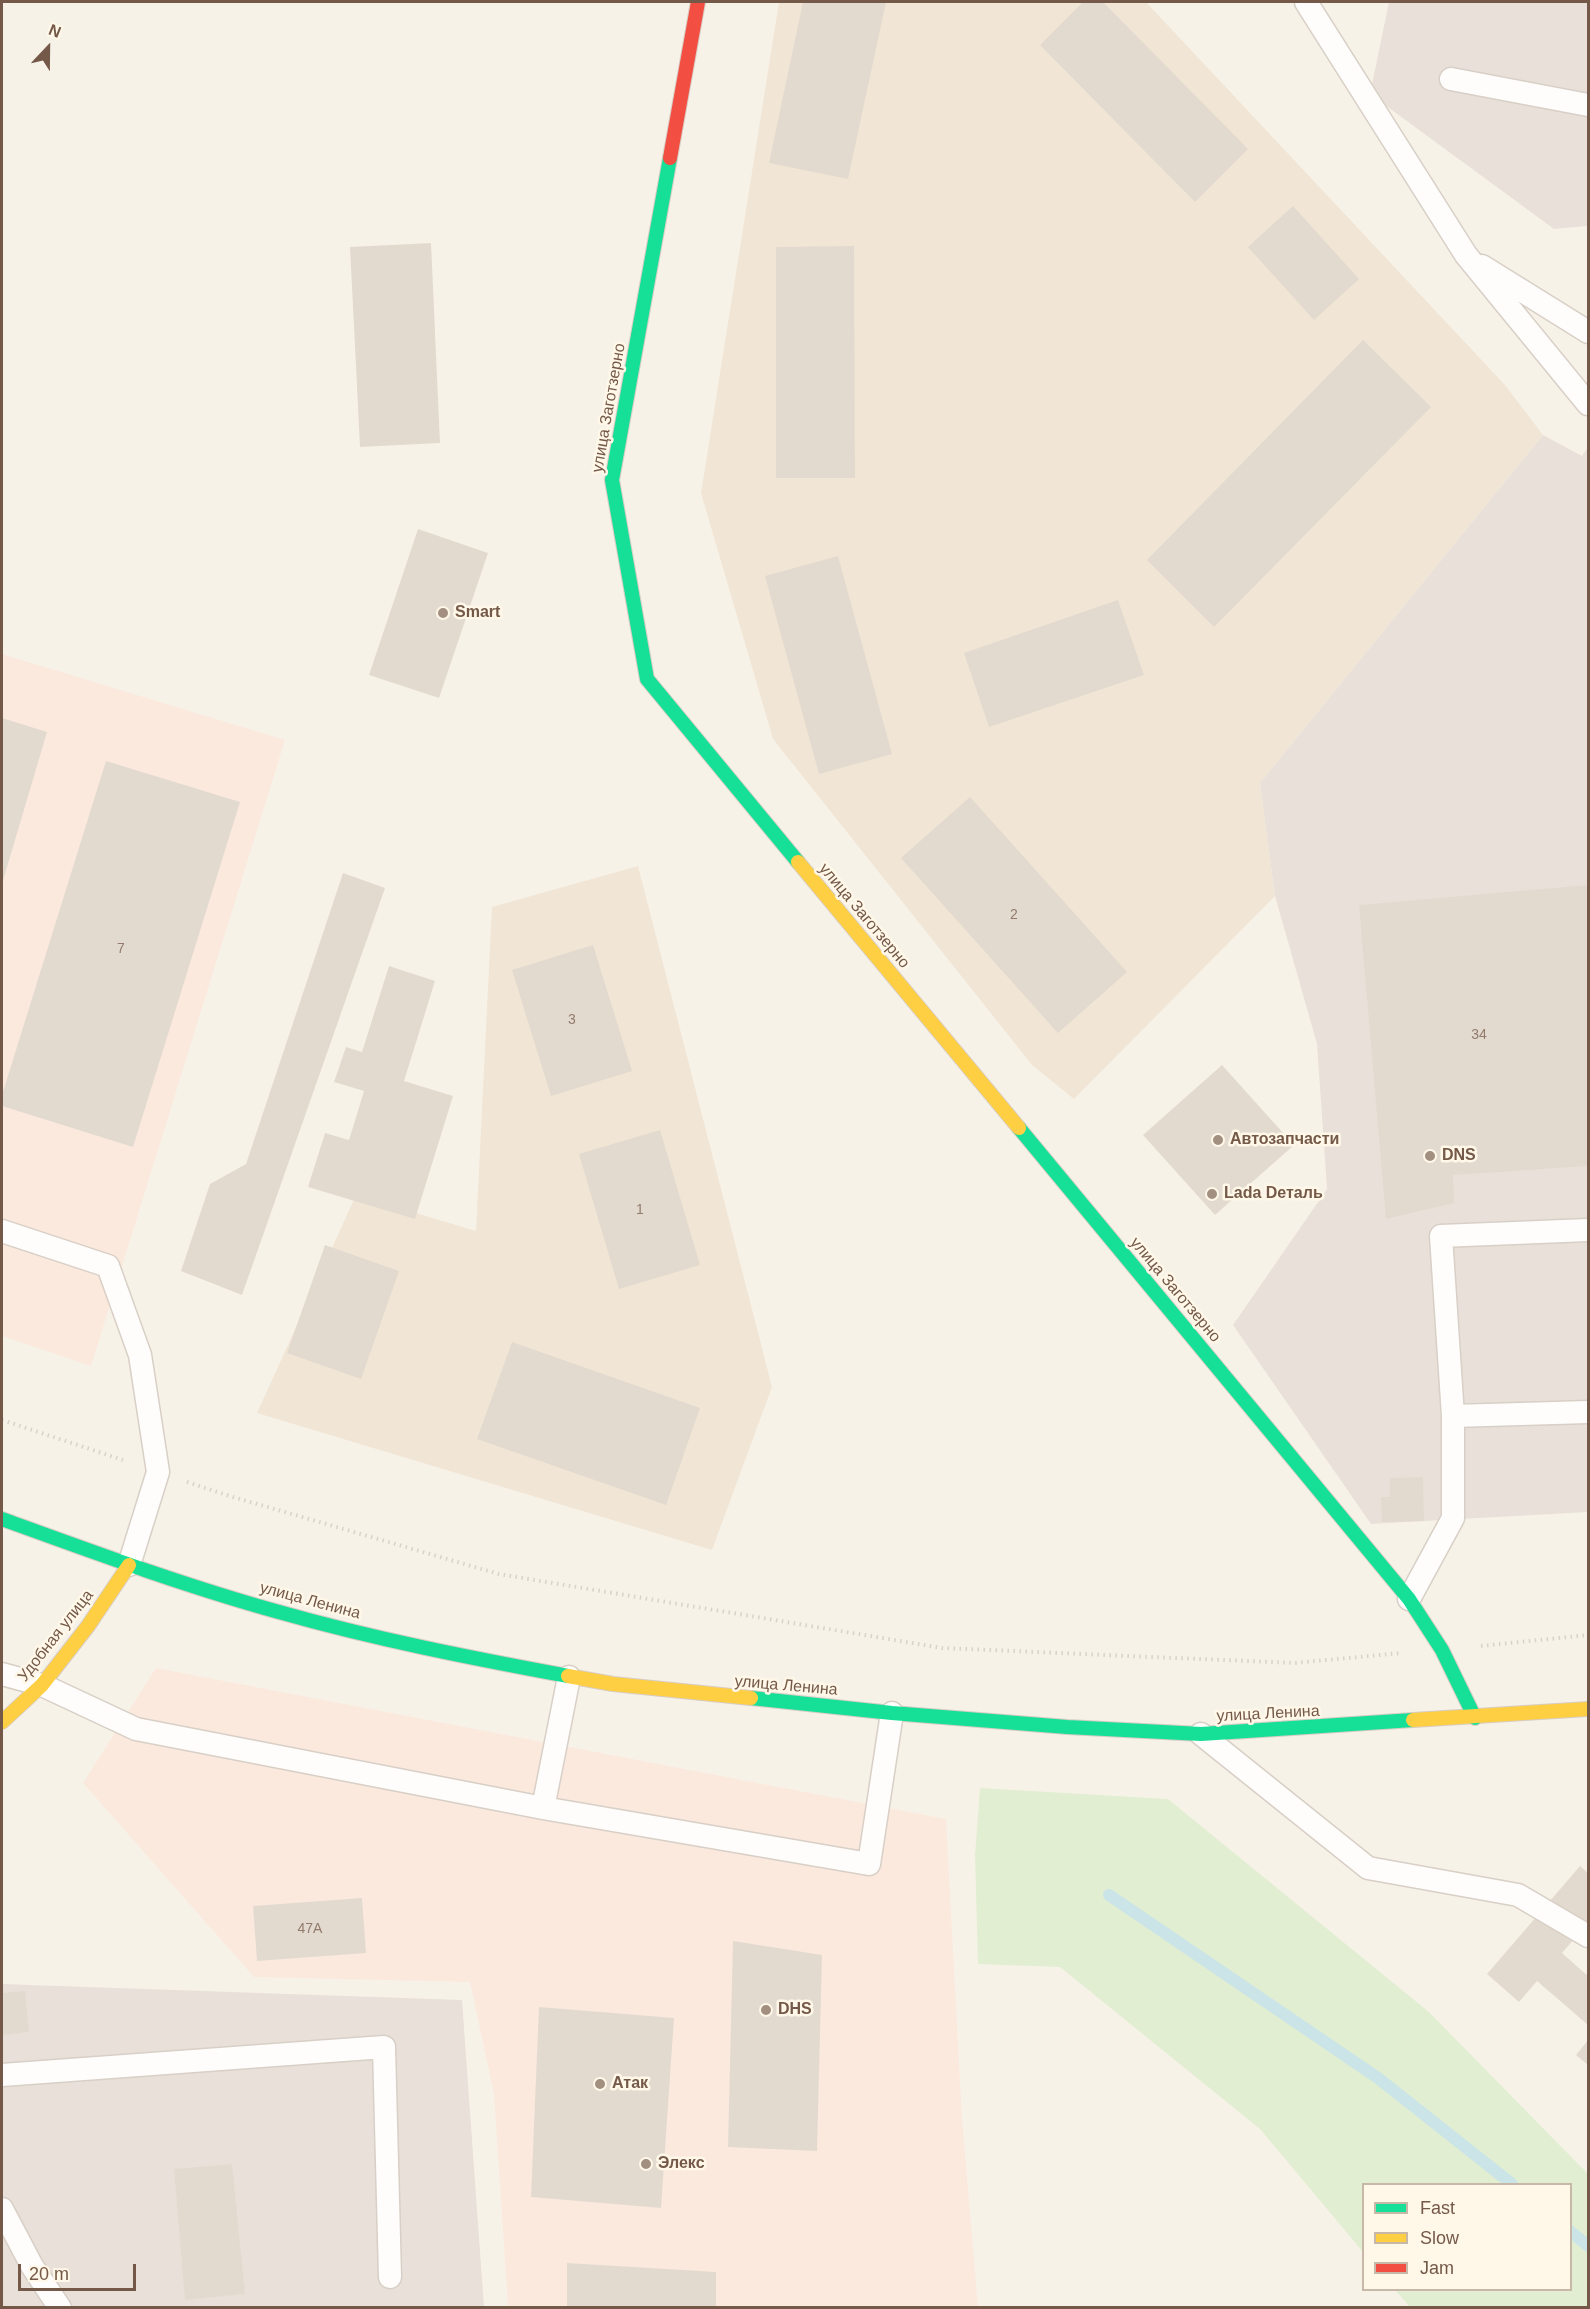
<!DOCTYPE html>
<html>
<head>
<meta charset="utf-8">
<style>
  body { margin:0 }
  #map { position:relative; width:1590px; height:2309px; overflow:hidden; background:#f7f2e8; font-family:Arial,sans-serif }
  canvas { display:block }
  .frame { position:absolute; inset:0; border:3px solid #755948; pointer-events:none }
  .legend { position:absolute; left:1362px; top:2183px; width:210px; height:108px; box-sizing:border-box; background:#fff7e8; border:2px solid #c8b8a8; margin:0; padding:8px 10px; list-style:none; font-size:18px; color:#755948 }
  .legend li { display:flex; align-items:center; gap:12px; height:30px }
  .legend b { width:30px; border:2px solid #c8b8a8 }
  .north { position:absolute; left:18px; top:18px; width:60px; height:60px; -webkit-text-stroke:4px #fff7e8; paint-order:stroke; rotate:22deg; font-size:16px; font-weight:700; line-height:24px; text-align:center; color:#755948 }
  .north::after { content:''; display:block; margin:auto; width:21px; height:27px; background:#755948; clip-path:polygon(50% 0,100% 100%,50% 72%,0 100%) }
  .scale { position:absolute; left:18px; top:2264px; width:118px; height:27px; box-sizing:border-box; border:3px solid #755948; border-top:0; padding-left:8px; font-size:18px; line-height:21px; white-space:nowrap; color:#755948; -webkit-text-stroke:4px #fff7e8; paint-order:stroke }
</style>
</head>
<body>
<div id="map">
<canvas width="1590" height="2309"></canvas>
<div class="frame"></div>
<ul class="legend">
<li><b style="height:8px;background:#16e098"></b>Fast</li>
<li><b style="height:8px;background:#ffcf43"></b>Slow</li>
<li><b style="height:8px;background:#f24e42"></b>Jam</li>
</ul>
<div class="north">N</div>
<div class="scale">20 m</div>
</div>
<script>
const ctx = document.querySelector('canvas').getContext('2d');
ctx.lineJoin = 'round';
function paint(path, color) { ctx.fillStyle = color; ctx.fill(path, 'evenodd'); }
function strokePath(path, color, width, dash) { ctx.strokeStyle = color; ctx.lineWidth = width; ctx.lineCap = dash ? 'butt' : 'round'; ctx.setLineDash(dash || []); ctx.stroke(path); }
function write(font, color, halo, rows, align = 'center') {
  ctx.font = font + ' Arial,sans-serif'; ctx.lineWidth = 5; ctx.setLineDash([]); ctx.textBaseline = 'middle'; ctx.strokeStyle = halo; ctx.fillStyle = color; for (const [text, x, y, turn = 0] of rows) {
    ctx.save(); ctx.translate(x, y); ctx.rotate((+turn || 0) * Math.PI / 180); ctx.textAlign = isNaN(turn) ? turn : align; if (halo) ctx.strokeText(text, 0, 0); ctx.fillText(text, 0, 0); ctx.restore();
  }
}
paint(new Path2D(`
  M779,2H1146L1505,385L1543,435L1260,783L1275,896L1074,1099L1032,1065L773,739L701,493Z
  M638,866L772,1387L712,1550L257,1413L356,1195L476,1231L492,907Z`), '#f1e5d5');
paint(new Path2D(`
  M2,654L285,740L91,1366L2,1336Z
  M156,1668L946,1819L962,2119L978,2307H508L494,2094L470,1982L254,1977L83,1783Z`), '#fbe9de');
paint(new Path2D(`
  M1389,2H1588V226L1554,229L1370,94Z
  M1543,435L1582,456L1588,447V1512L1371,1524L1233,1325L1327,1189L1317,1044L1275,896L1260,783Z
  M2,1984L462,2000L484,2307L2,2308Z`), '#e9e1d9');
paint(new Path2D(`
  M980,1788L1168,1799L1429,2012L1588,2174V2307H1410L1395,2290H1570V2184H1364L1363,2252L1260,2129L1060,1967L978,1964L975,1855Z`), '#e2eed2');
strokePath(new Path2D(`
  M1109,1895L1378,2078L1512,2184
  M1570,2231L1588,2246`), '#cae4e7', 12);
paint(new Path2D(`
  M803,2H886L848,179L769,163Z
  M1083,2H1103L1248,149L1195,202L1040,45Z
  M1293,206L1359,279L1314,320L1248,247Z
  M431,243L440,443L360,447L350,247Z
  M854,246L855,478H776V247Z
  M1363,340L1431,407L1214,627L1147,560Z
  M418,529L488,553L439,698L369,675Z
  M838,556L892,754L819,774L765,576Z
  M1118,600L1144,675L989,727L964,653Z
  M2,718L47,732L2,884Z
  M106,761L240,802L133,1147L2,1106V1095Z
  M970,797L1127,972L1058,1033L901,858Z
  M343,873L385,888L242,1295L181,1271L210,1184L246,1164Z
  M1588,885V1166L1453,1175L1454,1203L1386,1219L1359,905Z
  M593,945L632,1071L551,1096L512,970Z
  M389,966L435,981L404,1081L453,1096L415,1219L308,1187L325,1133L349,1140L364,1091L334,1082L346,1047L362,1052Z
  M1222,1065L1294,1145L1215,1215L1143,1135Z
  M660,1130L700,1265L619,1289L579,1154Z
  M325,1245L399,1271L361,1379L287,1353Z
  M512,1342L700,1408L666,1505L477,1439Z
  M1423,1477L1424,1521L1382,1522L1381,1497H1390V1478Z
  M1580,1866L1588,1873V1923L1562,1953L1588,1976V2025L1537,1981L1519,2002L1487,1974Z
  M362,1898L366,1953L257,1961L253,1906Z
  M733,1941L822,1955L817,2151L728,2147Z
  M25,1991L29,2032L2,2035V1993Z
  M539,2007L674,2018L661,2208L531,2197Z
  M1588,2040V2065L1576,2055Z
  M232,2164L245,2294L185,2300L174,2169Z
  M567,2263L716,2272V2308H567Z`), '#e3dacf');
const lane = new Path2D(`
  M1306,2L1466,255L1588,404
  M1451,79L1588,105
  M1482,266L1588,332
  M2,1231L108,1266L140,1355L158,1472L129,1565
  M1453,1416L1441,1236L1588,1230
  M1409,1599L1453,1518V1416L1588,1412
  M2,1674L42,1685L136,1729L543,1808L869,1864L892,1713
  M1201,1734L1368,1868L1518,1895L1588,1936
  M543,1808L569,1677
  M2,2075L384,2047L390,2277
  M2,2209L32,2266L60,2308`);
const fast = new Path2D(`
  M670,158L612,480L647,679L798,862
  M1019,1128L1409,1599L1442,1650L1475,1718
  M2,1519C93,1552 185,1586 279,1612C374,1639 471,1658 568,1676
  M751,1698L892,1713L1067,1727L1201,1734L1413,1720`);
const slow = new Path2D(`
  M798,862L1019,1128
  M568,1676L613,1684L751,1698
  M1413,1720L1588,1709
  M2,1722L42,1685L88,1626L129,1565`);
const jam = new Path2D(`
  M670,158L698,2`);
strokePath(lane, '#d8cfc6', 25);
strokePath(fast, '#d7cdc4', 16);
strokePath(slow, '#d7cdc4', 16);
strokePath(jam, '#d7cdc4', 16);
strokePath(new Path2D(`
  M2,1420L123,1460
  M187,1482L233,1497L499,1574L942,1648L1294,1663L1401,1653
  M1481,1646L1588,1635`), '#d9d1cb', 4, [1.5, 4.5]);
strokePath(lane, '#fefdfc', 22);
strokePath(fast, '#16e098', 14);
strokePath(slow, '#ffcf43', 14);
strokePath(jam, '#f24e42', 14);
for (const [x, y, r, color] of [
  [443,613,6,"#a28f80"],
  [1218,1140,6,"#a28f80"],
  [1430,1156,6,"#a28f80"],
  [1212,1194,6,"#a28f80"],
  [766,2010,6,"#a28f80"],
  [600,2084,6,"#a28f80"],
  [646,2164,6,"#a28f80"]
]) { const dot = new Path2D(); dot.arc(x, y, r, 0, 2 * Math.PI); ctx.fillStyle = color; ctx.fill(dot); strokePath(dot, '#fff7e8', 2); }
write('14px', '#927b6c', null, [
  ["2",1014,915],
  ["7",121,949],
  ["3",572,1020],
  ["34",1479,1035],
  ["1",640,1210],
  ["47А",310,1929]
]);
write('16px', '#755948', '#fff7e8', [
  ["улица Заготзерно",609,408,-80],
  ["улица Заготзерно",864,916,50],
  ["улица Заготзерно",1175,1290,50],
  ["улица Ленина",310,1601,15],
  ["Удобная улица",56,1636,-52],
  ["улица Ленина",786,1686,5],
  ["улица Ленина",1268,1714,-3]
]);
write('bold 16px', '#755948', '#fff7e8', [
  ["Smart",455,613],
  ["Автозапчасти",1230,1140],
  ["DNS",1442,1156],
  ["Lada Dеталь",1224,1194],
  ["DHS",778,2010],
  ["Атак",612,2084],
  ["Элекс",658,2164]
], 'left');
</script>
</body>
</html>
